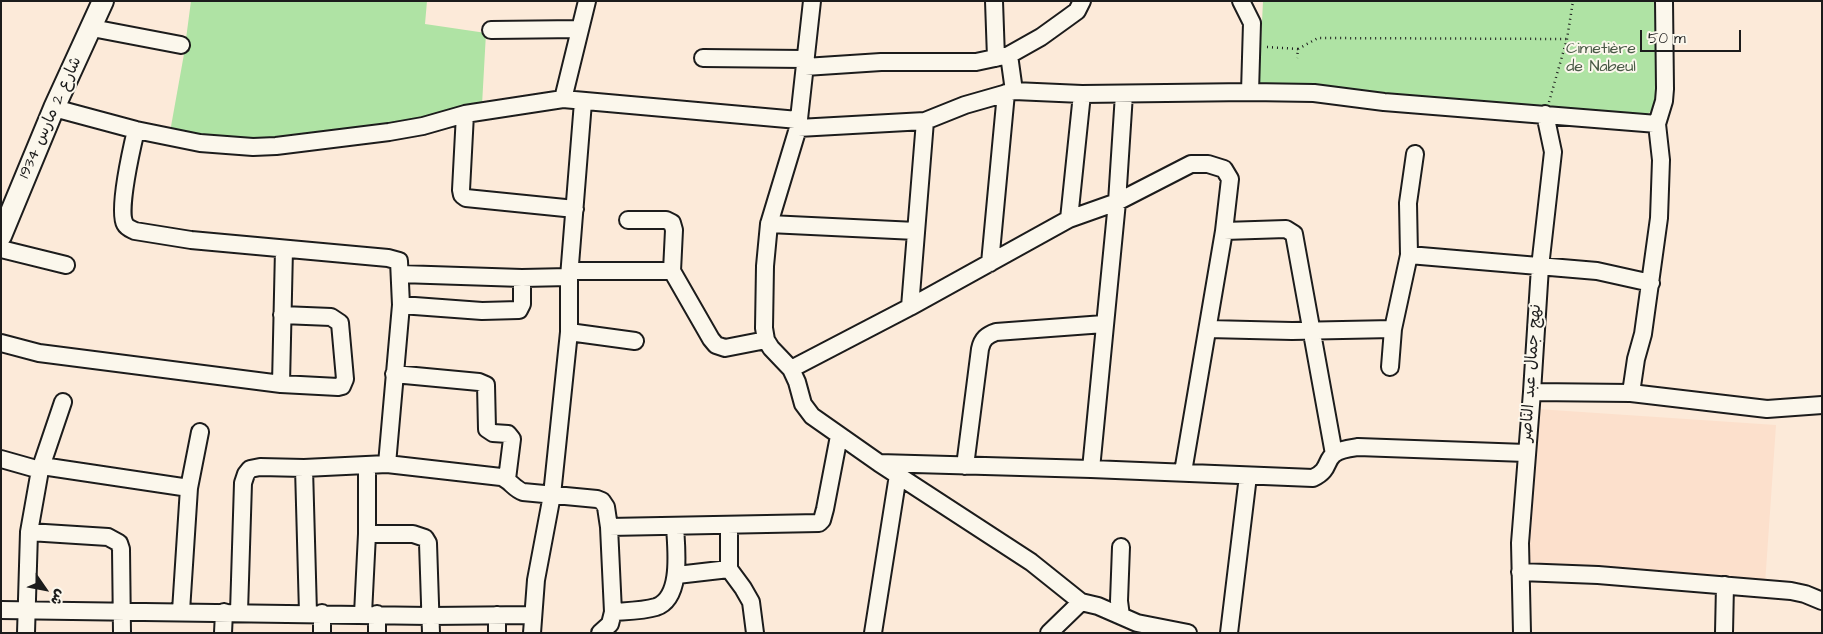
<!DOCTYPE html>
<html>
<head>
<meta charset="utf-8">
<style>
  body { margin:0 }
  #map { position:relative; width:1823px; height:634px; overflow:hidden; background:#fcead9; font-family:"Architects Daughter","Playpen Sans Arabic",sans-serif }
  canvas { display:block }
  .frame { position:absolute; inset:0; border:2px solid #1c1c1c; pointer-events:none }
  .north { position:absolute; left:20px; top:564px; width:50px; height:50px; -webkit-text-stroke:4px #fbf7ec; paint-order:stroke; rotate:123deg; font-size:14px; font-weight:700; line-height:20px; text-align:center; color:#1c1c1c }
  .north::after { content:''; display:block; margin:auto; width:18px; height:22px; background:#1c1c1c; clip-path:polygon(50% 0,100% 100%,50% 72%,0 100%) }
  .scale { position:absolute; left:1640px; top:30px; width:101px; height:22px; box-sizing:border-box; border:2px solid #1c1c1c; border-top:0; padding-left:6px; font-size:15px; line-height:18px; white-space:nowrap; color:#1c1c1c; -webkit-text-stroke:4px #fbf7ec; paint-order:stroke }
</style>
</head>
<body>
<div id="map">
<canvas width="1823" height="634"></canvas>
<div class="frame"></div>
<div class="north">ش</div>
<div class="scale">50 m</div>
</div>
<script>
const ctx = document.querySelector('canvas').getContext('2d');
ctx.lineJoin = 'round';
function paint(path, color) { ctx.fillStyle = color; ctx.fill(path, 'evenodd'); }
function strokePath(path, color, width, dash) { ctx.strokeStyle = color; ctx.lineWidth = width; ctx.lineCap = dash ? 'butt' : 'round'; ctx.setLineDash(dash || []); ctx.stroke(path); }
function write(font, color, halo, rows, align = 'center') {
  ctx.font = font + ' "Architects Daughter","Playpen Sans Arabic",sans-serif'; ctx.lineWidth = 4; ctx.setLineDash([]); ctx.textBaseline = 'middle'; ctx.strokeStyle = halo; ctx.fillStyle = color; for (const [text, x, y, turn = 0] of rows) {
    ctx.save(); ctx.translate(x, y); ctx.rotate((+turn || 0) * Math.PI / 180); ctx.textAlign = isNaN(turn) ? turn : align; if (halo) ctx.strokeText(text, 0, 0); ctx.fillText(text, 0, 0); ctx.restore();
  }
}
paint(new Path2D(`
  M1537,409L1776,425L1765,584L1526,568Z`), '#fce0cc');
paint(new Path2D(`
  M191,1H427L425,24L486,33L482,105L402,128L247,143L170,132L184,54Z
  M1263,1H1659L1658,106L1641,119L1259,87Z`), '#afe3a4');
const minor = new Path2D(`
  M812,1L798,128L769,224L765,266L764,328L766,340L771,348L791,369L797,382L803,404L812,416L879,463L1031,562L1081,602L1098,606L1121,616
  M994,1L996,58
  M1241,1L1252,23L1250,92
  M92,28L181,45
  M491,30L580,29
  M1009,55L1014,91
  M703,58L804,59
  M805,67L881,62H976L1009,55L1041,37L1066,19L1077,11L1082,1
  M563,99L587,1
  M54,108L136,130L200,143L253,147L276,146L389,132L423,126L465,114L563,99L798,120
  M465,114L461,190L462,195L466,198L575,209
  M1657,124L1664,101L1665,89L1664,1
  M798,128L925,121L965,105L1014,91L1082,94L1250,92L1314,93L1384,102L1657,124L1661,160L1659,218L1643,334L1636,359L1631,393L1532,392
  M136,130C132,147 117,211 125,224C127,228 131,229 135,231L191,240L388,258L399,261L401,305L387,464
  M1069,219L1082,94
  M628,220H666L672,223L674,230L672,271L711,339L716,345L725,348L766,340
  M769,224L916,231
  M1,249L66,265
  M1409,255L1597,271L1651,283
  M990,263L1006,93
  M570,271H672
  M400,274L522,278L569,277
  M401,305L482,311L519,310L522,304V278
  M910,307L925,121
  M1208,329L1292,331L1393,329
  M569,332L635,341
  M1,343L39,353L281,384L338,387L342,386L345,379L340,323L331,317L282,315
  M1390,367L1393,329L1409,255L1408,203L1415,154
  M791,369L910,307L1069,219L1117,202L1191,164H1208L1224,169L1230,179L1224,231L1286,229L1294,234L1334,454
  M394,374L479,382L486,385L487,429L493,433L508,434L512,439L507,479
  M281,384L284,249
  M1631,393L1767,409L1822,405
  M1,459L40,470
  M879,463L1091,469L1313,478C1330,470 1325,461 1334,454C1340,449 1351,448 1358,447L1526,453
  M42,466L189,488
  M965,466L980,349C982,339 987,335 996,332L1104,324
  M304,468L308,613
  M1091,469L1117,202L1124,94
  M1183,472L1224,231
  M729,525V569L743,588L751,602L755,633
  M609,527L819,523L822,520L825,509L839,436
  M29,532L108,537L119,543L121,549L122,633
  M367,534H413L425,538L428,543L431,633
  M1121,547L1119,601L1121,616L1137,623L1188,633
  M1520,572L1598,575L1791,591L1805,594L1822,601
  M677,575L729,569
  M1,610L430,616L532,615
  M181,611L189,488L200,432
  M239,612L243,483L246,474L250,469L260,467L304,468L387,464L501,477C510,480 514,489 523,492L597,499L602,501L606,507L609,527L613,612L610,624L600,633
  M613,612C626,611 643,611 656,607C683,598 676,547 675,526
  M363,614L367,534V465
  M377,614V633
  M26,633L29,532L40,470L63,402
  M223,633L224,612
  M322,633V613
  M497,633V615
  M532,633L536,580L552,495L569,332V277L583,102
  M873,633L898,475
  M1049,633L1081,602
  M1229,633L1248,476
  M1522,633L1520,543L1532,392L1540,267L1553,152L1545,114
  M1724,633L1725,585`);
const tertiary = new Path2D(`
  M1,236L54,108L103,1`);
strokePath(minor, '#1c1c1c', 20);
strokePath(tertiary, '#1c1c1c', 24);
strokePath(new Path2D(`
  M1267,47L1298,49L1297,58
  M1298,49L1318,38L1567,39
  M1549,102L1567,39L1573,1`), '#1c1c1c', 2.5, [1, 4]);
strokePath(minor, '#fbf7ec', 16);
strokePath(tertiary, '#fbf7ec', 20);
write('16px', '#485845', '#fbf7ec', [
  ["Cimetière",1601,50],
  ["de Nabeul",1601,68]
]);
write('16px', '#1c1c1c', '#fbf7ec', [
  ["شارع 2 مارس 1934",51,118,-66],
  ["نهج جمال عبد الناصر",1532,373,-86]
]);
</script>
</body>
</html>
